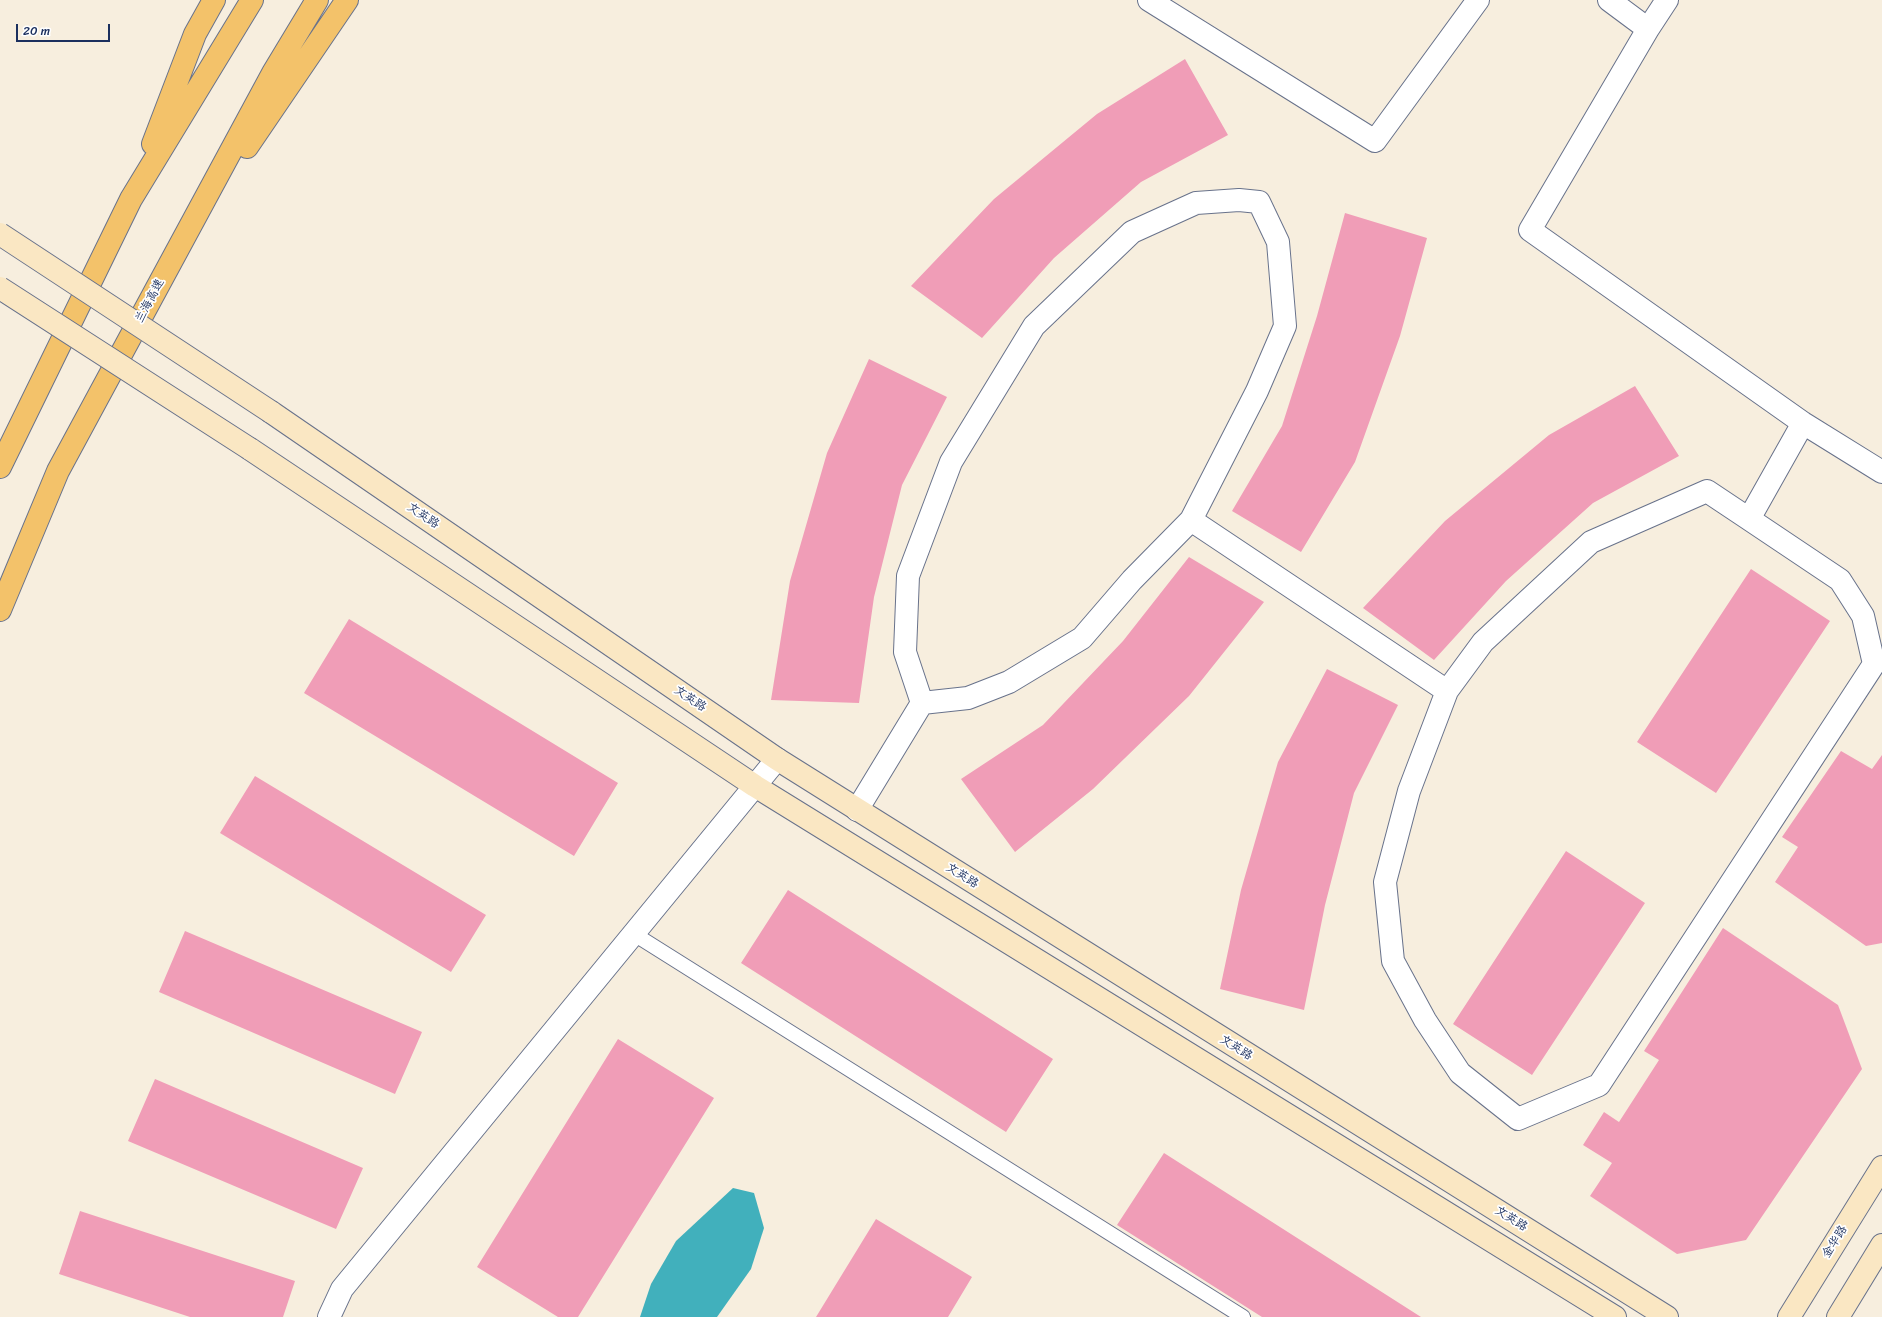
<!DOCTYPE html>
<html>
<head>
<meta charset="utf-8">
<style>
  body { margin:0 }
  #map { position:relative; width:1882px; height:1317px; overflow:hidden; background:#f7eede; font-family:Sriracha,sans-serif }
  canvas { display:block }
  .scale { position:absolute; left:16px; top:24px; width:94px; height:18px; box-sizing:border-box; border:2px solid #1b2f5e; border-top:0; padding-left:5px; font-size:12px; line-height:14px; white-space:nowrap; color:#1b2f5e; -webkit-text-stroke:3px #fff; paint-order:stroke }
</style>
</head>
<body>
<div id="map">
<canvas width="1882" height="1317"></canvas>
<div class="scale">20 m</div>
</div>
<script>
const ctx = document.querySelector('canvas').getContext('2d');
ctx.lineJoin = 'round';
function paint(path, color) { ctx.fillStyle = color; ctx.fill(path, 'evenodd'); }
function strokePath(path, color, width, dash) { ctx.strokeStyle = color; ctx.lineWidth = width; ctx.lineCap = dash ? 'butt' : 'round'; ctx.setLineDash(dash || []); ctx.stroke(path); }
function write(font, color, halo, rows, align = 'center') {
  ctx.font = font + ' Sriracha,"LXGW WenKai TC",sans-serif'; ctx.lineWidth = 3.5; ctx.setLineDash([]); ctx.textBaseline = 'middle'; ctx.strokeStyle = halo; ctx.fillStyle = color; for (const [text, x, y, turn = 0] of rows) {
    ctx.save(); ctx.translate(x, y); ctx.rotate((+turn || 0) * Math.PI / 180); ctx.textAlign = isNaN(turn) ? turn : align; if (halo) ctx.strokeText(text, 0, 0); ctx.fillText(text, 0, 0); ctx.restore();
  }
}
paint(new Path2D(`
  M733,1188L754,1193L764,1228L751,1269L717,1317H640L651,1284L676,1241Z`), '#41b0bc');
paint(new Path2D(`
  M1185,59L1228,135L1141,182L1054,258L982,338L911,286L994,199L1097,114Z
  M1345,213L1427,238L1400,336L1355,462L1301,552L1232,511L1282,426L1317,316Z
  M869,359L947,397L902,485L874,597L859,703L771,700L790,581L827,453Z
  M1635,386L1679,456L1593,503L1506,581L1434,660L1363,608L1445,521L1549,435Z
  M1189,557L1264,602L1189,696L1093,789L1015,852L961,779L1043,725L1123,641Z
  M1751,569L1830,621L1716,793L1637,742Z
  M349,619L618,783L574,856L304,693Z
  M1327,669L1398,705L1354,793L1325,905L1304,1010L1220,989L1241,890L1278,762Z
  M1841,751L1872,769L1882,755V943L1866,946L1775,882L1798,847L1782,837Z
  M255,776L486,915L451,972L220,833Z
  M1566,851L1645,903L1532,1075L1453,1024Z
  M788,890L1053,1059L1006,1132L741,963Z
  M1723,928L1838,1005L1862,1069L1746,1240L1677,1254L1590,1196L1612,1163L1583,1145L1604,1112L1619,1122L1659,1060L1644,1051Z
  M185,931L422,1032L395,1094L159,992Z
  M618,1039L714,1098L578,1317H558L477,1267Z
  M155,1079L363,1168L336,1229L128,1141Z
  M1164,1153L1421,1317H1262L1117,1225Z
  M80,1211L295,1281L283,1317H190L59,1274Z
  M876,1219L972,1277L948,1317H816Z`), '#f09db7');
const service = new Path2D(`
  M634,934L1243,1317`);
const minor = new Path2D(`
  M1149,0L1375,141L1478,0
  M1609,0L1648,29
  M1667,0L1648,29L1530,230L1803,423L1882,472
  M1749,519L1840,580L1863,616L1874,664L1599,1085L1518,1119L1460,1073L1425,1020L1393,961L1385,882L1409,791L1447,691L1483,642L1591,542L1707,491L1749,519L1803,423
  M1191,520L1447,691
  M857,810L922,703L905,652L908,576L951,462L1034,326L1132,232L1196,203L1239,200L1259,202L1278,242L1285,326L1257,391L1191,520L1132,580L1082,638L1009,682L968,698L922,703
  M329,1317L342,1289L777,759`);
const secondary = new Path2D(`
  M271,412L777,759L1667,1317
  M250,449L755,786L1615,1317
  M1789,1317L1882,1167
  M1838,1317L1882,1245`);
const motorway = new Path2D(`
  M153,144L195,34L214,0
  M247,147L347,0
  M0,467L131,199L252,0
  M0,610L58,471L273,73L317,0`);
strokePath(service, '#68728b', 16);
strokePath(minor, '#68728b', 24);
strokePath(secondary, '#68728b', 24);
strokePath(motorway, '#68728b', 24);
strokePath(service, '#fff', 14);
strokePath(minor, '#fff', 22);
strokePath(secondary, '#fae7c3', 22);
strokePath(motorway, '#f3c26a', 22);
const secondaryBridge = new Path2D(`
  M0,234L271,412
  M0,288L250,449`);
strokePath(secondaryBridge, '#68728b', 24, []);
strokePath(secondaryBridge, '#fae7c3', 22);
write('12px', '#1b2f5e', '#fff', [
  ["兰海高速",150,301,-62],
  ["文英路",423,516,34],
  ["文英路",690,699,34],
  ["文英路",962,876,32],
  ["文英路",1236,1048,32],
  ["文英路",1511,1219,32],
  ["金华路",1835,1242,-58]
]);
</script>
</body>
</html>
